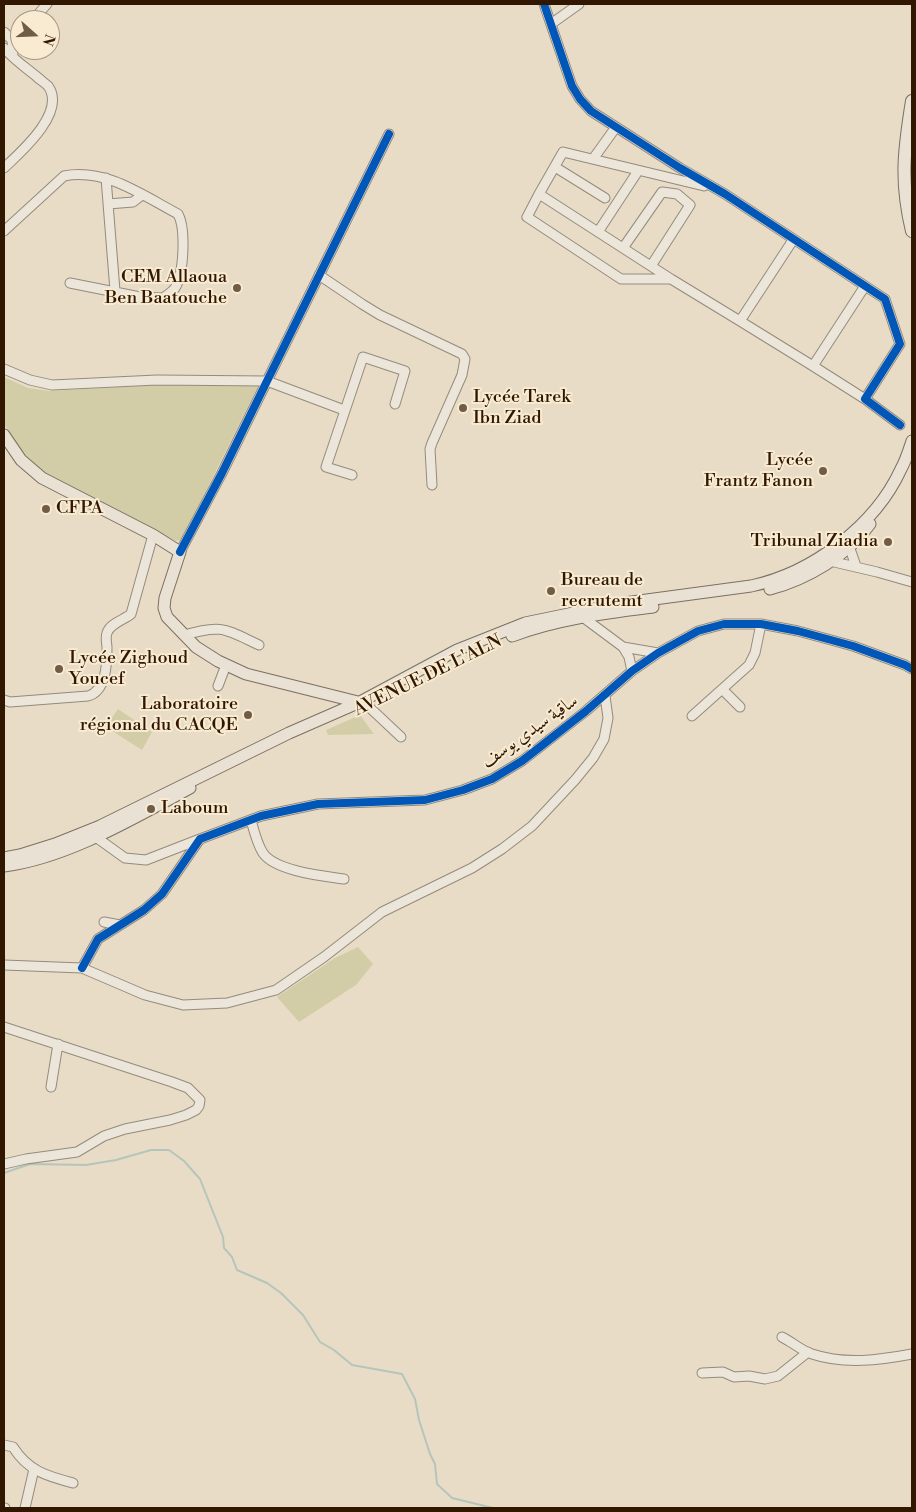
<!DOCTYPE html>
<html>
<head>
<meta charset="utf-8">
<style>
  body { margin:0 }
  #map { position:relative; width:916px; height:1512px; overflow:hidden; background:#e8dcc6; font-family:"Libre Bodoni",serif }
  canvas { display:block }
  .frame { position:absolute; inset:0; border:5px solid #311700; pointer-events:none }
  .north { position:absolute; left:10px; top:10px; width:50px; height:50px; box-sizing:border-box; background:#f8ebd2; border:1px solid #a8967e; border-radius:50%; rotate:110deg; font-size:14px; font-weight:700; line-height:20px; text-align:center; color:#311700 }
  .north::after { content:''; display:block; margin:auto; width:18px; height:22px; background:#715c45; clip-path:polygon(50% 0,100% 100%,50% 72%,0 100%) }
</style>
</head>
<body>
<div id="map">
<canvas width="916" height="1512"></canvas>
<div class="frame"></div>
<div class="north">N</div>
</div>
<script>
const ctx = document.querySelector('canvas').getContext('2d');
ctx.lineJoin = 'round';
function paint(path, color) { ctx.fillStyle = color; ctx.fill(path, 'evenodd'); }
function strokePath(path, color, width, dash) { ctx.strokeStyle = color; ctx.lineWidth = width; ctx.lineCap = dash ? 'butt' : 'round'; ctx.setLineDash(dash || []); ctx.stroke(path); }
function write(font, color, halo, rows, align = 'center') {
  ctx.font = font + ' "Libre Bodoni",Amiri,serif'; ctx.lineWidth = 4; ctx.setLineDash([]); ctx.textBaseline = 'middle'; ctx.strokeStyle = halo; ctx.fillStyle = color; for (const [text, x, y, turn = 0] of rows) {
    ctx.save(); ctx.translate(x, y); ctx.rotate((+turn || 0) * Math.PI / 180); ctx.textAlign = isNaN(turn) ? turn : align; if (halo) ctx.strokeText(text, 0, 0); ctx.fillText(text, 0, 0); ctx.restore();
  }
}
paint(new Path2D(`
  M4,377L28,388L50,391L156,385L259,384L182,539L176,541L40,471L13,441L4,423Z
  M118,709L152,732L142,750L106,727Z
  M360,715L374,734L328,735L326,730Z
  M358,947L373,964L356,985L299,1022L277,997L335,958Z`), '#d2cda6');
strokePath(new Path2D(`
  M4,1173L30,1164L86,1165L116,1160L151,1150H169L184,1161L200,1179L223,1237L224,1248L232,1257L237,1270L267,1283L281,1293L303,1315L320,1342L334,1350L352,1365L402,1374L415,1399L419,1420L430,1454L435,1464L437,1484L452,1498L493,1508`), '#b5c5bc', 2);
const minor = new Path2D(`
  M544,4L572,86L580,99L591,111L680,168L725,194L885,299L900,344L865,399L900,425
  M33,20L47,4
  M551,24L579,4
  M4,32L12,40L13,57
  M4,48C13,59 25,67 36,76C39,79 45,83 48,86C67,112 21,152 4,168
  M593,159L616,127
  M555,167L605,198
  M106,178L115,291
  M704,186L563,152L539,194L671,279L740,321
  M539,194L527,217L621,279H671
  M108,204L133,202L142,195
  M4,231L64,176C106,168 142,195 178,214C186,228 184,274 175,288C172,292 167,295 163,298L140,297L70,283
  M598,232L638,171
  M793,240L740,321L813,366
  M623,248L662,192L677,194L690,205L651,266
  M319,275L362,304L380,315L462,354L465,359L462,375L432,443L430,449L432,485
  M865,286L813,366L865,399
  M4,369L30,380L52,385L157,380L267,381L344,410
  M352,475L326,467L363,357L405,371L395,404
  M848,543L856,566
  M180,552L222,473L267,381L389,134
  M829,559L830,561L877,572L912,582
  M583,612L584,618L623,647L629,657L632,671
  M184,635C222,624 225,629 259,645
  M623,647L658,653
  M218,686L226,665
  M723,690L740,707
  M4,700L10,702L88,696C106,691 107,665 107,648C107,643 105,638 107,633C110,623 124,620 131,614L153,535
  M368,706L401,737
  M692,716L749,665L755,653L761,624
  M251,820C254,831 257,844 263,853C275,871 323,876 344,879
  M93,835L125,858L146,860L200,839
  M104,922L120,925
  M4,965L82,968L145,995L183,1005L227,1003L276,990L324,957L382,912L472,868L502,849L532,826L575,780L593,758L604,739L608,718L605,696
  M82,968L98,939L144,910L162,894L200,839L261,816L318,804L425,800L463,790L492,779L522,761L586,711L632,671L658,653L698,631L724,624H761L798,631L853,646L905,665L912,669
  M4,1027L172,1082L188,1088L200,1100L199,1106L196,1110L186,1115L170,1120L125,1129L104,1136L77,1152L26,1159L4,1164
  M51,1087L58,1044
  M782,1337C792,1342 802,1351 812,1354C845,1365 880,1360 912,1354
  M702,1373L723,1372L734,1377L749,1376L765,1379L778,1376L808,1352
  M4,1445L13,1447C28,1471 47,1476 73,1483
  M4,1508H5
  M25,1508L34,1469`);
const major = new Path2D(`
  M4,435L21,460L42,478L153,535L180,552L165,598L164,608L167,617L196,647L218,661L246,674L362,703
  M770,589C807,579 847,556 870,524
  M512,636C556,619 606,613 653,607
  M4,858L20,855L55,844L100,826L289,733L360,702L457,650L525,623L617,604L751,586C812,573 875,526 901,469C906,460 909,450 912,441
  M4,866C67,858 134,818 190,788`);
const highway = new Path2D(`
  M912,101C904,150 900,182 912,231`);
strokePath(minor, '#958b7c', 11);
strokePath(major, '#7b7062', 13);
strokePath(highway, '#7b7062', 14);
strokePath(minor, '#ebe5da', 9);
strokePath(major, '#e8e1d4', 11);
strokePath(highway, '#e8e1d4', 12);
strokePath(new Path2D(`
  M544,4L572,86L580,99L591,111L680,168L725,194L885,299L900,344L865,399L900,425
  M180,552L222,473L267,381L389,134
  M82,968L98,939L144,910L162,894L200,839L261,816L318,804L425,800L463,790L492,779L522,761L586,711L632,671L658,653L698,631L724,624H761L798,631L853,646L905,665L912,669`), '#0057b8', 8);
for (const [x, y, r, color] of [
  [237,288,5,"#715c45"],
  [463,408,5,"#715c45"],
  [823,471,5,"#715c45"],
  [46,509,5,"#715c45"],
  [888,542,5,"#715c45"],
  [551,591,5,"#715c45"],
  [59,669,5,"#715c45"],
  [248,715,5,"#715c45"],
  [151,809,5,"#715c45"]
]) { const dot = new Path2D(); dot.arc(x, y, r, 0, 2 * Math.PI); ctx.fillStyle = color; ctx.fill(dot); strokePath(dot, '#f8ebd2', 2); }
write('18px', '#311700', '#f8ebd2', [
  ["CEM Allaoua",227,278,"right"],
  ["Ben Baatouche",227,299,"right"],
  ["Lycée Tarek",473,398],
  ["Ibn Ziad",473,419],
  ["Lycée",813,461,"right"],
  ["Frantz Fanon",813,482,"right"],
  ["CFPA",56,509],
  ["Tribunal Ziadia",878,542,"right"],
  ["Bureau de",561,581],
  ["recrutemt",561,602],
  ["Lycée Zighoud",69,659],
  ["Youcef",69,680],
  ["Laboratoire",238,705,"right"],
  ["régional du CACQE",238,726,"right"],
  ["Laboum",161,809]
], 'left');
write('18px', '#311700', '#f8ebd2', [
  ["AVENUE DE L'ALN",428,676,-26],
  ["ساقية سيدي يوسف",530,732,-35]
]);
</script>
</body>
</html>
